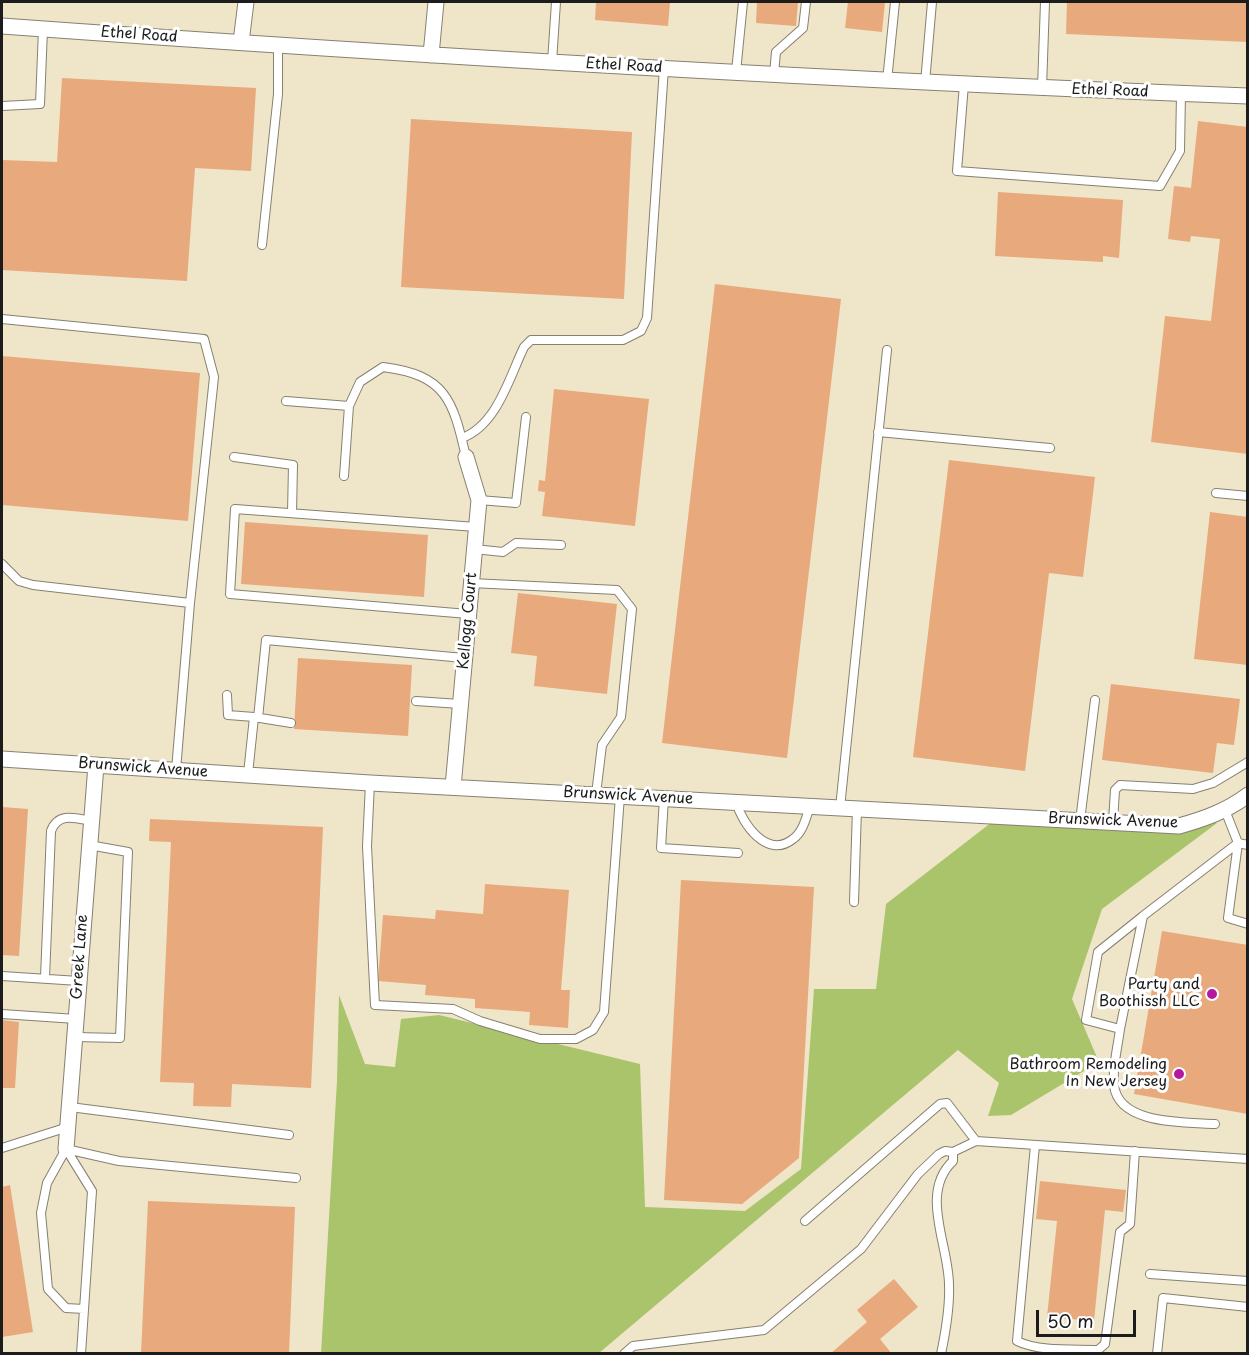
<!DOCTYPE html>
<html>
<head>
<meta charset="utf-8">
<style>
  body { margin:0 }
  #map { position:relative; width:1249px; height:1355px; overflow:hidden; background:#efe5c9; font-family:"Playpen Sans",sans-serif }
  canvas { display:block }
  .frame { position:absolute; inset:0; border:3px solid #1c1c1c; pointer-events:none }
  .scale { position:absolute; left:1036px; top:1310px; width:100px; height:27px; box-sizing:border-box; border:3px solid #1c1c1c; border-top:0; padding-left:8px; font-size:18px; line-height:21px; white-space:nowrap; color:#1c1c1c; -webkit-text-stroke:4px #fff; paint-order:stroke }
</style>
</head>
<body>
<div id="map">
<canvas width="1249" height="1355"></canvas>
<div class="frame"></div>
<div class="scale">50 m</div>
</div>
<script>
const ctx = document.querySelector('canvas').getContext('2d');
ctx.lineJoin = 'round';
function paint(path, color) { ctx.fillStyle = color; ctx.fill(path, 'evenodd'); }
function strokePath(path, color, width, dash) { ctx.strokeStyle = color; ctx.lineWidth = width; ctx.lineCap = dash ? 'butt' : 'round'; ctx.setLineDash(dash || []); ctx.stroke(path); }
function write(font, color, halo, rows, align = 'center') {
  ctx.font = font + ' "Playpen Sans",sans-serif'; ctx.lineWidth = 6; ctx.setLineDash([]); ctx.textBaseline = 'middle'; ctx.strokeStyle = halo; ctx.fillStyle = color; for (const [text, x, y, turn = 0] of rows) {
    ctx.save(); ctx.translate(x, y); ctx.rotate((+turn || 0) * Math.PI / 180); ctx.textAlign = isNaN(turn) ? turn : align; if (halo) ctx.strokeText(text, 0, 0); ctx.fillText(text, 0, 0); ctx.restore();
  }
}
paint(new Path2D(`
  M992,822L1217,823L1102,909L1072,999L1099,1062L1011,1115L988,1116L999,1083L958,1050L599,1353L321,1354L337,1081L339,995L365,1064L395,1067L401,1019L439,1015L640,1064L645,1207L745,1211L801,1169L814,989H876L886,904Z`), '#a9c46a');
paint(new Path2D(`
  M596,2H670L668,26L595,20Z
  M757,2H798L796,26L756,23Z
  M848,2H885L882,32L845,28Z
  M1067,2H1248V42L1066,34Z
  M62,78L256,88L251,171L195,168L187,281L2,270V160L57,162Z
  M411,119L632,132L624,299L401,287Z
  M1198,121L1248,127V454L1151,442L1165,316L1211,321L1220,239L1191,236L1190,242L1168,239L1174,186L1191,188Z
  M998,192L1123,200L1119,258L1103,256V262L995,256Z
  M715,284L841,299L787,758L662,743Z
  M2,356L200,373L188,521L2,505Z
  M554,389L649,399L635,526L542,516L545,492L538,491L539,480L545,481Z
  M949,460L1095,477L1083,577L1049,573L1025,771L913,757Z
  M1210,512L1248,517V665L1194,659Z
  M245,522L428,535L424,597L241,584Z
  M518,593L617,604L607,694L534,686L537,656L511,653Z
  M298,658L412,665L408,736L294,729Z
  M1111,684L1240,699L1234,745L1217,743L1213,773L1102,760Z
  M2,807L28,809L19,956L2,955Z
  M150,819L323,827L311,1088L232,1084L231,1107L193,1106L194,1083L160,1082L171,842L149,841Z
  M681,880L814,887L799,1158L742,1204L664,1200Z
  M485,884L569,890L561,990H570L568,1028L529,1025L530,1012L475,1008V999L425,995L426,985L378,981L383,915L435,919L436,910L483,914Z
  M1162,931L1248,945V1114L1134,1094Z
  M2,1020L19,1022L15,1088H2Z
  M1040,1181L1126,1190L1123,1212L1105,1210L1094,1321L1047,1317L1057,1221L1036,1219Z
  M10,1185L33,1332L2,1337V1187Z
  M148,1201L295,1207L289,1354H141Z
  M894,1279L918,1307L880,1339L892,1354H830L867,1322L857,1310Z`), '#e8a97c');
const lane = new Path2D(`
  M552,62L556,2
  M736,72L743,2
  M774,74L776,52L803,28L806,2
  M887,81L895,2
  M925,83L932,2
  M964,84L957,171L1160,186L1180,151L1181,93
  M1042,88L1045,2
  M2,106L40,104L43,29
  M262,245L278,94V45
  M2,319L204,339L214,377L190,603L33,585L19,581L2,564
  M286,401L349,406L360,382L383,367C446,375 453,400 466,457
  M878,432L1050,448
  M462,438C497,425 509,378 524,347L531,340H623L641,331L647,318L664,68
  M234,457L293,465L292,513
  M344,476L349,406
  M1216,493L1248,496
  M479,500L516,503L526,417
  M474,549L503,552L516,543L561,545
  M471,583L617,590L632,609L621,717L602,745L596,794
  M468,614L230,594L235,509L476,527
  M227,695L228,715L254,717
  M416,701L460,704
  M258,718L266,640L464,658
  M176,770L190,603
  M248,774L254,717L291,723
  M370,783L367,846L375,1005L453,1009L480,1021L540,1039H576L593,1030L604,1012L620,796
  M664,798L661,848L738,853
  M736,802C742,823 767,860 793,839C803,832 806,818 810,806
  M840,808L887,350
  M1225,810L1238,843L1228,918L1248,924
  M1080,821L1095,700
  M1113,822L1115,790L1120,785L1193,789L1213,783L1248,762
  M1238,843L1248,845
  M854,902L857,809
  M1143,916L1098,952L1086,1020L1120,1029L1143,916L1238,843
  M2,976L79,981
  M45,978L51,831C58,812 75,818 91,821
  M2,1014L76,1019
  M1120,1029C1118,1046 1112,1068 1114,1085C1118,1125 1185,1122 1215,1124
  M75,1037L120,1038L128,852L89,845
  M70,1107L289,1135
  M1035,1145L1017,1341C1040,1352 1072,1349 1098,1350L1105,1344L1120,1232L1130,1224L1135,1151
  M2,1148L68,1127
  M66,1149L119,1161L296,1178
  M66,1149L92,1191L81,1354
  M66,1149L47,1183L41,1213L48,1289L66,1308L84,1309
  M805,1221L940,1104L947,1103L976,1141L1248,1159
  M1150,1274L1248,1281
  M624,1354L633,1346L764,1330L861,1249L918,1174L939,1154L945,1151L953,1152L976,1141
  M941,1354C946,1330 950,1308 949,1285C949,1245 919,1193 953,1161V1152
  M1157,1354L1163,1298L1248,1307`);
const street = new Path2D(`
  M2,26C416,56 832,80 1248,96
  M241,42L246,2
  M431,55L436,2
  M2,759L370,783L1179,826C1204,819 1227,811 1248,795
  M453,787L479,500L466,457
  M66,1149L96,765`);
strokePath(lane, '#868072', 10);
strokePath(street, '#868072', 17);
strokePath(lane, '#fff', 8);
strokePath(street, '#fff', 15);
for (const [x, y, r, color] of [
  [1212,994,6,"#b5179e"],
  [1179,1074,6,"#b5179e"]
]) { const dot = new Path2D(); dot.arc(x, y, r, 0, 2 * Math.PI); ctx.fillStyle = color; ctx.fill(dot); strokePath(dot, '#fff', 2); }
write('15px', '#1c1c1c', '#fff', [
  ["Ethel Road",139,35,4],
  ["Ethel Road",624,66,3],
  ["Ethel Road",1110,91,2],
  ["Kellogg Court",468,621,-85],
  ["Brunswick Avenue",143,768,4],
  ["Brunswick Avenue",628,796,3],
  ["Brunswick Avenue",1113,821,2],
  ["Greek Lane",80,957,-86]
]);
write('15px', '#1c1c1c', '#fff', [
  ["Party and",1200,985],
  ["Boothissh LLC",1200,1002],
  ["Bathroom Remodeling",1167,1065],
  ["In New Jersey",1167,1082]
], 'right');
</script>
</body>
</html>
